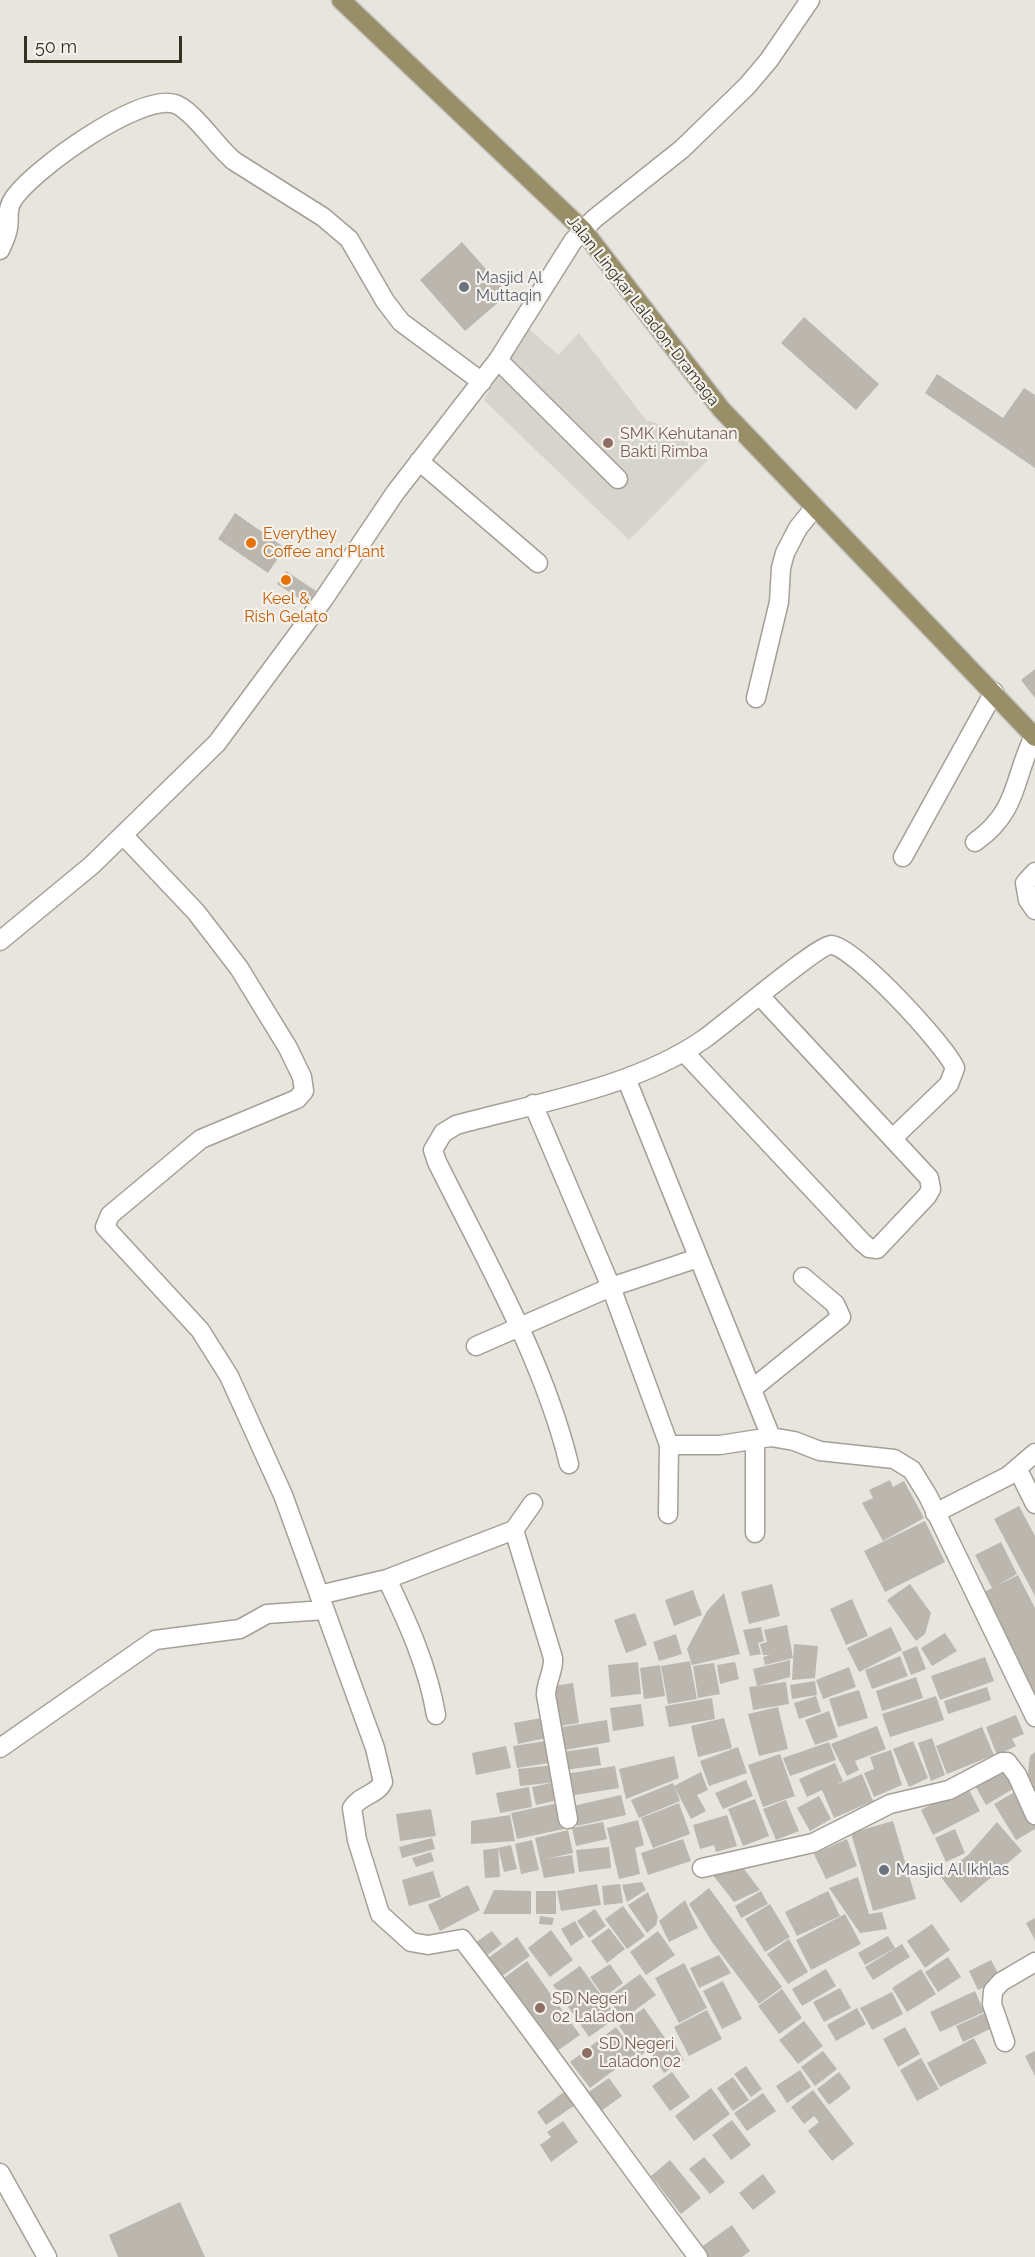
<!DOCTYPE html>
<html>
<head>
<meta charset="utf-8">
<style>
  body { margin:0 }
  #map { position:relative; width:1035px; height:2257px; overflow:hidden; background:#e8e4de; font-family:Raleway,sans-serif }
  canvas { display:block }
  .scale { position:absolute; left:24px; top:36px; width:158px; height:27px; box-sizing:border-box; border:3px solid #353122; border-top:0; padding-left:8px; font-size:18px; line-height:21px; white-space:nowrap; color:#353122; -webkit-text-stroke:4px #f5f2ee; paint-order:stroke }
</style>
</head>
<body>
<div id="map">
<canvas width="1035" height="2257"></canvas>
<div class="scale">50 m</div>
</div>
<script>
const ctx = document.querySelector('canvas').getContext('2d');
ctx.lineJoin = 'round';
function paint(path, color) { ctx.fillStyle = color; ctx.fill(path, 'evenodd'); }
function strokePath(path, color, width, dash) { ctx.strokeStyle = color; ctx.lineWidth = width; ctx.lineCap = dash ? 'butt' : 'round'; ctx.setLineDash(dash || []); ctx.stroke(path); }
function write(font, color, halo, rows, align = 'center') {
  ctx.font = font + ' Raleway,sans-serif'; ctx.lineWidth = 4.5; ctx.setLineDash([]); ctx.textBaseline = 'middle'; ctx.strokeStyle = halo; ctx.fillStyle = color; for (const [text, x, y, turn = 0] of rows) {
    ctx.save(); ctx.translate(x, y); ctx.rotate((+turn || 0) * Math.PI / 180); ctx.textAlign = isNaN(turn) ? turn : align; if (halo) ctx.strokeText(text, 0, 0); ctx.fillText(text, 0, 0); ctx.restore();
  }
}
paint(new Path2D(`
  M527,327L558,355L579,333L646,420L668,427L708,460L629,540L484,400Z`), '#d7d3cd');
paint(new Path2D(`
  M462,242L508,294L465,331L420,280Z
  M804,317L879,384L856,410L781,343Z
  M937,374L1003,418L1024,388L1035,395V468L925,393Z
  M235,513L285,548L268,573L218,539Z
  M286,571L316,591L308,604L277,584Z
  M1035,669V698L1021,680Z
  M890,1480L893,1487L904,1481L924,1518L883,1541L862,1503L873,1498L869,1490Z
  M1019,1506L1035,1536V1596L994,1519Z
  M925,1521L945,1562L885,1592L864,1551Z
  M1001,1542L1017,1574L996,1586L1018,1575L1035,1608V1703L980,1594L992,1588L975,1555Z
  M772,1584L780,1616L749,1624L741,1592Z
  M910,1584L931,1613L925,1634L916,1641L887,1600Z
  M693,1590L702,1615L674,1626L665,1600Z
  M724,1593L740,1654L692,1665L687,1649L707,1611Z
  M852,1599L868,1636L846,1645L830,1609Z
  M635,1613L647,1645L626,1653L614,1620Z
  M787,1625L793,1658L765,1665L763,1657L770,1655H763L760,1644L767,1642L764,1630Z
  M761,1627L764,1641L758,1643L761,1654L750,1656L743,1630Z
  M891,1627L902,1650L859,1672L847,1648Z
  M945,1633L957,1651L932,1666L921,1648Z
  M676,1634L682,1654L659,1661L653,1642Z
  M794,1644L818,1646L815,1678L792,1680Z
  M917,1646L926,1669L911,1675L902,1652Z
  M900,1656L908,1676L872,1689L865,1670Z
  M985,1657L994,1681L940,1700L931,1676Z
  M790,1660V1677L757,1686L753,1669Z
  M690,1661L697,1699L668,1704L661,1666Z
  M638,1662L641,1694L611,1697L608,1665Z
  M735,1662L739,1679L720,1684L717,1665Z
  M714,1663L720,1694L698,1698L693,1666Z
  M660,1665L665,1696L644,1699L640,1668Z
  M849,1667L856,1687L823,1699L816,1680Z
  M916,1677L923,1698L882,1711L876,1691Z
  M815,1681L817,1695L792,1699L790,1685Z
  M786,1682L789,1704L753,1710L749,1687Z
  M573,1683L579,1723L553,1727L547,1687Z
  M987,1687L991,1700L948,1714L944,1701Z
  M859,1690L868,1718L838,1727L829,1699Z
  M816,1696L821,1712L799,1719L794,1703Z
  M936,1696L944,1720L890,1737L882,1714Z
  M712,1698L715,1719L669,1727L665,1706Z
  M641,1704L644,1726L613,1731L610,1708Z
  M778,1707L788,1749L759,1756L748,1714Z
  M829,1711L838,1737L815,1745L805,1720Z
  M1016,1715L1024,1734L1012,1739L1016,1746L997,1755L986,1727Z
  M547,1717L551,1737L518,1744L514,1723Z
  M724,1718L732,1748L698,1757L691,1726Z
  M607,1720L610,1742L559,1751L555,1728Z
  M877,1726L886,1749L855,1761L859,1770L847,1776L831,1744Z
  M982,1727L994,1755L947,1774L936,1746Z
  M932,1738L945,1775L931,1781L918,1743Z
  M552,1740L555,1762L517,1768L513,1746Z
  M913,1741L928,1778L909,1787L893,1749Z
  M829,1742L836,1760L790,1776L783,1758Z
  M506,1746L511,1768L476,1775L472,1753Z
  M598,1747L601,1765L565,1770L562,1752Z
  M738,1747L747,1773L709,1786L700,1761Z
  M891,1750L902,1785L874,1797L864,1773L874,1769L870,1757Z
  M1035,1752V1797L1027,1781L1030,1756Z
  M780,1754L795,1796L763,1807L748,1765Z
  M674,1756L679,1778L626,1799L619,1769Z
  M835,1763L843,1781L836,1785L862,1774L873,1801L834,1818L822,1790L807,1797L799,1779Z
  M1005,1763L1018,1786L986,1805L973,1782Z
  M555,1765L557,1782L520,1786L518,1769Z
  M615,1766L619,1788L569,1796L565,1774Z
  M701,1772L708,1790L697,1795L706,1811L691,1819L674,1786Z
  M746,1780L753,1796L723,1809L715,1793Z
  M555,1782L559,1800L536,1805L532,1787Z
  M673,1783L680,1801L639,1818L631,1800Z
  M967,1786L980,1811L933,1835L921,1810Z
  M529,1787L532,1807L500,1813L496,1793Z
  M1018,1790L1035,1819V1829L1016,1840L994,1804Z
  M621,1795L626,1815L577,1826L573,1806Z
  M819,1796L831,1819L810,1831L797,1808Z
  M755,1799L769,1836L743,1846L728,1809Z
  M786,1800L799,1831L776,1840L763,1809Z
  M558,1803L564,1829L517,1839L511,1813Z
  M679,1803L690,1834L653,1848L641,1818Z
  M431,1809L436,1836L400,1841L396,1814Z
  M510,1815L515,1841L471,1844V1821Z
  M727,1815L737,1846L716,1852L714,1845L700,1849L693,1825Z
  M638,1820L644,1845L635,1848L640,1874L619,1879L607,1828Z
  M893,1821L916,1899L873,1911L851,1833Z
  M603,1822L607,1839L576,1846L572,1828Z
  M997,1822L1022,1851L961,1903L940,1876L968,1855Z
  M955,1829L965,1853L946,1862L935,1838Z
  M568,1830L573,1853L546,1859L572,1855L575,1873L544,1878L535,1838Z
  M432,1838L435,1849L402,1858L399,1847Z
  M683,1839L691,1861L648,1875L641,1853Z
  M847,1839L857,1866L826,1879L814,1854Z
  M532,1840L539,1870L521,1874L515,1844Z
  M511,1845L517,1869L504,1872L498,1848Z
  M609,1847L611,1868L579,1872L576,1850Z
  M498,1848L500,1877L485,1878L483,1850Z
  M431,1852L434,1861L416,1867L412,1858Z
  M738,1861L760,1890L734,1902L712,1874Z
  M433,1871L441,1897L409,1906L402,1880Z
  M858,1877L869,1914L882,1912L887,1929L860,1933L829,1888Z
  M642,1882L646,1890L627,1902L622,1885Z
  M597,1884L601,1905L561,1911L557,1891Z
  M620,1884L623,1903L604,1905L602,1886Z
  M468,1885L480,1910L440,1931L428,1905Z
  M709,1888L782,1987L759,2004L712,1942L689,1904Z
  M494,1890L531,1891V1914H483Z
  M536,1891H556V1914H536Z
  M761,1891L768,1904L741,1918L735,1906Z
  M828,1891L840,1916L797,1936L785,1912Z
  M648,1892L658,1917L656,1925L647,1933L628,1905Z
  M685,1900L698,1928L669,1942L659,1921Z
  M770,1904L790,1937L765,1952L745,1919Z
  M623,1906L645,1936L627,1949L605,1919Z
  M595,1909L606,1926L589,1938L577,1921Z
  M845,1914L861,1944L811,1970L796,1940Z
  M540,1916L554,1918L552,1925L539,1924Z
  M1035,1918V1940L1026,1923Z
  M575,1921L584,1937L571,1946L561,1929Z
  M932,1924L950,1950L925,1968L907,1941Z
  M609,1928L625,1949L607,1963L591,1941Z
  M551,1930L573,1960L550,1977L528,1948Z
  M492,1931L502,1944L482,1959L472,1945Z
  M658,1931L675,1955L646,1975L630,1952Z
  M888,1936L895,1948L865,1965L858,1953Z
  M517,1937L530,1956L498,1979L484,1961Z
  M789,1939L808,1972L788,1984L767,1954Z
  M902,1944L910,1957L873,1980L865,1967Z
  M719,1955L731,1973L699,1988L690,1968Z
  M948,1957L961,1977L938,1992L925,1972Z
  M991,1960L1001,1979L978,1990L969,1971Z
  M527,1961L580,2035L553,2054L500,1981Z
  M684,1963L707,2008L679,2023L655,1978Z
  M610,1964L623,1983L604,1997L590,1977Z
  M580,1966L617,2017L589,2037L553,1985Z
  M826,1969L836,1986L802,2006L792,1989Z
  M921,1969L936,1994L907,2012L892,1988Z
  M640,1974L656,1995L623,2019L607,1998Z
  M723,1981L742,2019L722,2029L703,1991Z
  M840,1988L851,2008L824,2022L813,2002Z
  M782,1989L802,2018L779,2034L758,2006Z
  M975,1991L984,2012L940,2032L930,2012Z
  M892,1992L903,2014L872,2030L860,2008Z
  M644,2008L665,2038L640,2056L619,2026Z
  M857,2008L866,2024L836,2041L827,2025Z
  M707,2010L722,2039L689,2056L674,2027Z
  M985,2013L992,2028L963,2042L956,2026Z
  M804,2021L823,2046L798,2064L779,2040Z
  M616,2027L636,2054L590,2088L570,2062Z
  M905,2027L920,2054L898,2067L883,2039Z
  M671,2038L684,2060L664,2073L650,2051Z
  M974,2038L987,2063L940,2087L927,2063Z
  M823,2051L837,2069L815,2086L801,2067Z
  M1035,2051V2076L1025,2056Z
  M921,2058L939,2089L917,2101L900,2070Z
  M746,2066L762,2089L751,2097L734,2074Z
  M800,2070L811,2087L787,2103L776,2086Z
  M672,2072L690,2097L670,2111L652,2086Z
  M839,2072L851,2088L829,2105L817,2089Z
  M733,2077L749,2100L733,2111L717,2088Z
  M609,2078L622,2096L597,2114L584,2095Z
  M711,2088L730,2114L694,2141L675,2116Z
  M568,2089L578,2103L546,2125L537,2112Z
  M813,2090L854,2144L832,2161L808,2131L819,2122L814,2116L804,2124L791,2107Z
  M763,2093L776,2111L747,2131L734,2113Z
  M732,2120L751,2145L731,2160L712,2135Z
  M563,2121L578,2142L551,2162L540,2145L551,2137L547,2132Z
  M704,2157L725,2182L710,2194L689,2169Z
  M670,2160L701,2198L681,2214L651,2176Z
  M763,2174L776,2192L753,2210L739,2193Z
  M180,2202L205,2257H118L109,2235Z
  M732,2225L750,2251L742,2257H706L700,2248Z`), '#bcb7ae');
const minor = new Path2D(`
  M0,250C3,243 7,236 8,228C10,216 6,209 14,198C35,168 140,93 175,104C192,109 217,147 234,161L323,217L349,239L385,301L401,322L482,382
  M498,360L618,479
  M419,461L538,563
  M756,698L779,602L781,568L785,553L798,528L815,507
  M123,835L196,912L239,968L288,1048L302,1077L304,1091L297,1099L201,1139L110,1215L105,1227L200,1330L229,1376L283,1495L375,1748L383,1782C377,1795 360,1795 352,1808L357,1840L380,1914L411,1942L428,1945L462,1939C543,2043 618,2152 698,2257
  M975,842C1020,810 1013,777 1035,734
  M903,857L994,692
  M1035,872L1025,883L1028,900L1035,910
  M0,941L92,865L217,743L323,600L395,493L498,360L573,241L594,219L682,149L747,86L769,60L810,0
  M684,1052L862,1242L869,1248L877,1249L927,1196L931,1189L929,1178L761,997
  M626,1078L771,1437
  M533,1104L611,1287L669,1445L668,1514
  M476,1346L611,1287L698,1258
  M752,1389L841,1317L835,1304L803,1277
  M755,1441V1533
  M669,1445H720L771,1437L794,1441L820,1451L894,1459L912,1470L928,1496L1035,1717
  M569,1464C543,1358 485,1259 437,1162L433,1150L443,1133L456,1125C537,1103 635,1087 704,1039C724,1025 818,945 831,945C853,945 946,1046 955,1068L949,1084L894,1137
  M1018,1470L1035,1504
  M935,1513L1008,1476L1035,1453
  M514,1530L553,1658C554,1672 546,1681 546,1695L568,1819
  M387,1579C408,1623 428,1667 436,1715
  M319,1595L387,1579L514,1530L533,1503
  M0,1748L155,1640L240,1629L267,1614L325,1610
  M702,1868L813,1843L890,1804L949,1790L1002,1762H1007L1017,1775L1035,1815
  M1005,2042L992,2004L993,1991L1001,1982L1035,1962
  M0,2173L47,2257`);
const major = new Path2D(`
  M341,0L583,230L721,409L1035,737`);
strokePath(minor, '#a4a097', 21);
strokePath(major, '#c2c1bd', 21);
strokePath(minor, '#fff', 18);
strokePath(major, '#988f68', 18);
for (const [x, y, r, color] of [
  [464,287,6,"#6b7280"],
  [608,443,6,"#8d6e63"],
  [251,543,6,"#e8710a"],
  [286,580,6,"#e8710a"],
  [884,1870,6,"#6b7280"],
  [540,2008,6,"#8d6e63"],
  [587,2053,6,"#8d6e63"]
]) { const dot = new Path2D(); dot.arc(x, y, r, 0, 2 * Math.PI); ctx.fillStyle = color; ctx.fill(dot); strokePath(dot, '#f5f2ee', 2); }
write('16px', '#5b616d', '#f5f2ee', [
  ["Masjid Al",476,278],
  ["Muttaqin",476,296],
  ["Masjid Al Ikhlas",896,1870]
], 'left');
write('16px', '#353122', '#f5f2ee', [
  ["Jalan Lingkar Laladon-Dramaga",643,311,52]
]);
write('16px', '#785e54', '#f5f2ee', [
  ["SMK Kehutanan",620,434],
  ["Bakti Rimba",620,452],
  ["SD Negeri",552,1999],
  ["02 Laladon",552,2017],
  ["SD Negeri",599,2044],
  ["Laladon 02",599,2062]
], 'left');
write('16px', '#c56008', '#f5f2ee', [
  ["Everythey",263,534],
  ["Coffee and Plant",263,552],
  ["Keel &",286,599,"center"],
  ["Rish Gelato",286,617,"center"]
], 'left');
</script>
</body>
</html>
